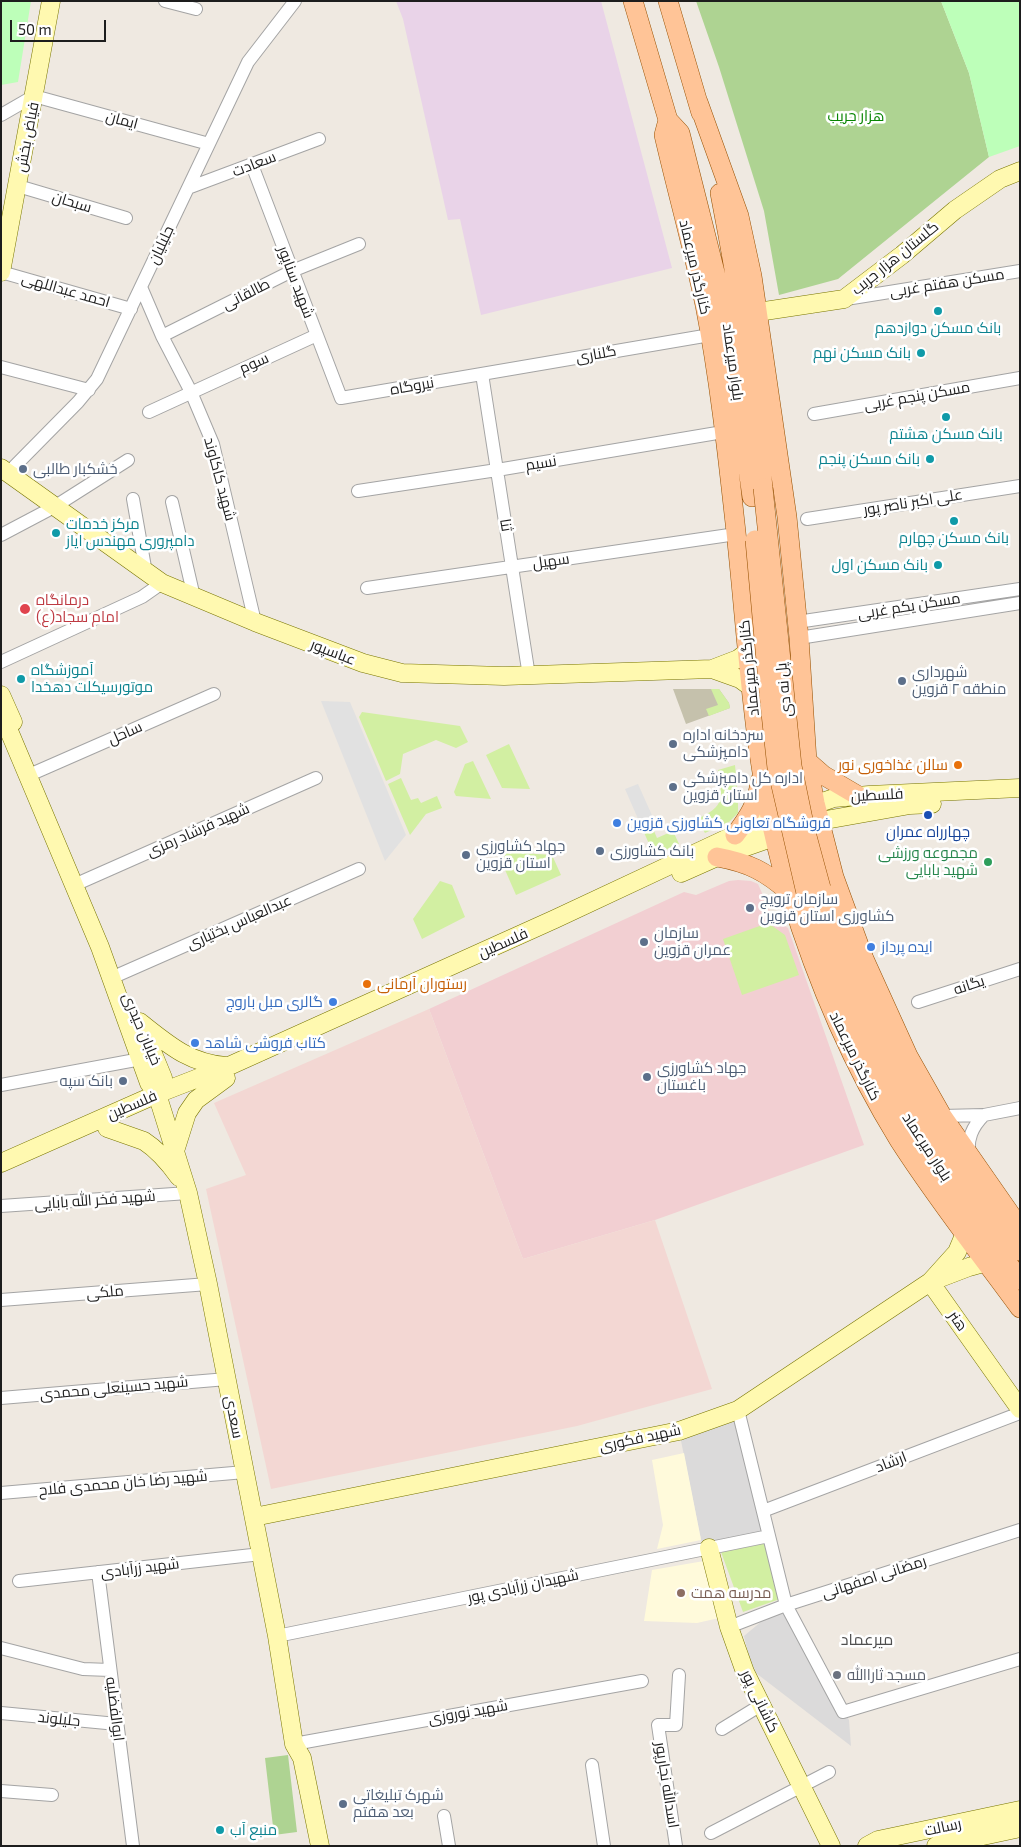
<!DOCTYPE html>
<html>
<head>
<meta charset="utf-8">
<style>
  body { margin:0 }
  #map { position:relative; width:1021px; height:1847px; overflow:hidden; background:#efe9e1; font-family:"Exo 2",sans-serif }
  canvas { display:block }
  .frame { position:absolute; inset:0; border:2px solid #1d1d1d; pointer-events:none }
  .scale { position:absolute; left:10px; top:20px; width:96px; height:22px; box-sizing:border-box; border:2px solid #1d1d1d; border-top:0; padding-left:6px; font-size:15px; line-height:18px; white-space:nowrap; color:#1d1d1d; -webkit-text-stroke:4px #fff; paint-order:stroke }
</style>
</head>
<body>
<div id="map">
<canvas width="1021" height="1847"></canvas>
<div class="frame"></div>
<div class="scale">50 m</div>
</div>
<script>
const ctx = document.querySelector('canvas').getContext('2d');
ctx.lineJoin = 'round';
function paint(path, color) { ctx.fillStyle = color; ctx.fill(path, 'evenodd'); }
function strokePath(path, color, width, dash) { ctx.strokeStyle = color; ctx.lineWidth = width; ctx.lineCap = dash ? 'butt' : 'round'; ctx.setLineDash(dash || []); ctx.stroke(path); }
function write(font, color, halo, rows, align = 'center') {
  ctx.font = font + ' "Exo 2",Cairo,sans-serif'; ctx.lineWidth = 5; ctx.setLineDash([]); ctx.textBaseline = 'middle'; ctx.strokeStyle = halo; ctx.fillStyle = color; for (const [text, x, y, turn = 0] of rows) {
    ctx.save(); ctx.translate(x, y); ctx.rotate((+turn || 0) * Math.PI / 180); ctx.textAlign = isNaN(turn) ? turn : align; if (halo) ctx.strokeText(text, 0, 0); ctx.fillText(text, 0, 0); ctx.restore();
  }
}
paint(new Path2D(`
  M738,1410L769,1536L703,1549L679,1431Z
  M786,1605L849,1720L851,1746L752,1670L744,1636L775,1610Z`), '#dbdada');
paint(new Path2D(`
  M738,880L751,881L758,884L773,918L788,928L864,1145L655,1220L523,1259L429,1009L684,892L696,895L729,881Z`), '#f2cfd2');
paint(new Path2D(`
  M396,1H601L672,268L481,315L460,219L448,220L403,19Z`), '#e9d3e8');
paint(new Path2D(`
  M684,1453L701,1540L657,1549L663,1525L652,1460Z
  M704,1561L719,1618L697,1623L644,1621L652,1570Z`), '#fffadb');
paint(new Path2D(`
  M429,1009L523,1259L655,1220L712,1389L577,1426L271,1489L206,1189L246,1175L214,1103Z`), '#f3d7d3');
paint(new Path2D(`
  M673,689H719L729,703L730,708L686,724Z`), '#c5c1ac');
paint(new Path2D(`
  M711,689H719L729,703L730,708L709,716L706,709L718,705Z
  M362,712L460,726L468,742L456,748L436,740L403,754L400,774L386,781L359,717Z
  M509,744L530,789L502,788L486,755Z
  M473,761L491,799L456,796L454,792L465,764Z
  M735,765L738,797V813L729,822L705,833L697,819C725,806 723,799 718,770Z
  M401,778L411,800L418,798L421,803L437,796L442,808L426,814L410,835L388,784Z
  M651,824L657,838L673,831L679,844L654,855L642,828Z
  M506,852L552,855L561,875L516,895L502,863Z
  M440,881L452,885L465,917L422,939L413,919Z
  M768,923L785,935L799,975L742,995L723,939Z
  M767,1543L780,1599L743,1612L721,1552Z`), '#d2efa2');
paint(new Path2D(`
  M696,1H941L969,73L989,157L838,279L779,295L764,211L719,67Z
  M288,1755L297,1832L274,1835L265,1758Z`), '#aed392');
paint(new Path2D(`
  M1,1H31L18,82L1,85Z
  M941,1H1020V146L989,157L969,73Z`), '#bdffb9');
paint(new Path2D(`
  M321,701L350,702L406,835L385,861Z
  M638,784L655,822L642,828L625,789Z`), '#e1e1e1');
const street = new Path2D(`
  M165,1L196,9
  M1,115L34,96L209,144
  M252,165L341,398L710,335
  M18,186L126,218
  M188,188L319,139
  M1,272L131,309
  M141,287L162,336L191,392L213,444L255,622
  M846,299L1020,271
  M162,336L292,271L359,244
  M1,367L89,390
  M482,374L529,676
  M149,412L317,335
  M814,414L1020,378
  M8,473L78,402L97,379L248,62L295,1
  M358,491L497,470L723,432
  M133,499L146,573
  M172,502L194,597
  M807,519L1020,486
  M1,535L54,507L128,460
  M367,588L736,534
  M797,622L1020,589
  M799,638L1020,603
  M1,662L142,597L162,583
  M36,772L214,694
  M81,882L316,778
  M118,975L359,869
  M918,1002L1020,969
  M1,1085L141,1059
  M942,1116L984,1115L1020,1108
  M969,1156C967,1139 972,1127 984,1115
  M1,1206L188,1193
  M1,1300L208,1284
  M1,1398L227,1379
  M738,1410L786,1605L843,1712L1020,1659
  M1,1493L245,1472
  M763,1511L1020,1413
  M98,1572L133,1846
  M19,1581L261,1554
  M729,1627L786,1605L1020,1530
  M277,1636L769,1536
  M1,1648L83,1669L110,1670
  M1,1713L117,1724
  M722,1729L761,1705
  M294,1744L642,1681
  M592,1765L604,1846
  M1,1791L52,1795
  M444,1816L449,1846
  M711,1833L829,1772
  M676,1846L658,1725H676L679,1675`);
const secondary = new Path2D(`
  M1,272L51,1
  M758,312L844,299L902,255L955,210L1000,179L1020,171
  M1,468L162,583L255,622L363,663L402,673L504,676L712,669L738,659L747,652
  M712,669L740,679L751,687
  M1,695L13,722
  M1,712L100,947L149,1083L157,1094L188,1193L208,1284L277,1636L294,1744L302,1758L320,1846
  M681,873L717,857L820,821L910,805L932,804
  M140,1022L163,1078L157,1094
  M141,1023C169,1045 189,1063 226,1066
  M107,1128L144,1141C158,1150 169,1163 179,1177
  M175,1151L187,1113L196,1100L226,1078
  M1,1163L157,1094L229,1066L555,919L760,823L834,798L869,795L1020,788
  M935,1280L969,1267L987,1262
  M930,1282L1020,1409
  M254,1517L679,1431L738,1410L930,1282L957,1252L965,1233
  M709,1548L729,1627L745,1672L831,1846
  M867,1846L878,1840L1020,1810
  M936,1846L1020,1828`);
const primary = new Path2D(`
  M633,1L668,120L680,133L726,316L752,497
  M668,1L701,113
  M698,102L739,216L752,276L787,517L799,638L807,761L815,803L834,877L864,959L908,1056L942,1116L1020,1228
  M668,120L664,135C677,191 693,248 705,305C719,377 727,450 735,523C749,647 752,774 790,894C816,979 852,1064 899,1140C936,1198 979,1252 1020,1308
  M720,193C739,291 755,389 763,488
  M806,764L807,761L823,775L857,795
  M735,835C748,818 758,803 760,781
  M717,857C749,863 765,871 789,892
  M821,888C841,949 864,1008 894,1064C930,1131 975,1191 1020,1251
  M806,893C827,954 850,1014 880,1071C920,1145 971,1212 1020,1280`);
strokePath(street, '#a4a4a4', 14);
strokePath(secondary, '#787500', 19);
strokePath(primary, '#965000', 20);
strokePath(street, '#fff', 12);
strokePath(secondary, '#fff9b0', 18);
strokePath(primary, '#ffc497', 19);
const primaryBridge = new Path2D(`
  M763,488L792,766L805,829L821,888
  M755,540L770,704L777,768L806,893`);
strokePath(primaryBridge, '#965000', 20, []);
strokePath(primaryBridge, '#ffc497', 19);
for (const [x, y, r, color] of [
  [938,311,5,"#0f9aa8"],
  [921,353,5,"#0f9aa8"],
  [946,417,5,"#0f9aa8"],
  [930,459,5,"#0f9aa8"],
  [23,469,5,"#5c6f8a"],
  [954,521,5,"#0f9aa8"],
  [56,533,5,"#0f9aa8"],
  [938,565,5,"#0f9aa8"],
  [25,609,6,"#e0444e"],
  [21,679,5,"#0f9aa8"],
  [902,681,5,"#5c6f8a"],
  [673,744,5,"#5c6f8a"],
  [958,765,5,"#e8710a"],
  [673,787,5,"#5c6f8a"],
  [928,815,5,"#1a4fb4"],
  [617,823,5,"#3f7fe0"],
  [600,851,5,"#5c6f8a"],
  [466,855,5,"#5c6f8a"],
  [988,862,5,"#2e9e5b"],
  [750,908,5,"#5c6f8a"],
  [644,942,5,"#5c6f8a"],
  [871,947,5,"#3f7fe0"],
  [367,984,5,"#e8710a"],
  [333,1002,5,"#3f7fe0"],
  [195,1043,5,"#3f7fe0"],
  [647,1077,5,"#5c6f8a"],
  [123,1081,5,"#5c6f8a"],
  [681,1593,5,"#8d6e63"],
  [837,1675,5,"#6b7280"],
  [343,1804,5,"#5c6f8a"],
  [220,1830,5,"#0f9aa8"]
]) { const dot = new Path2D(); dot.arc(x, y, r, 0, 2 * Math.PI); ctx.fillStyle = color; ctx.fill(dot); strokePath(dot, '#fff', 2); }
write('15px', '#078501', '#fff', [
  ["هزار جریب",856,116]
]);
write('15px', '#1d1d1d', '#fff', [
  ["ایمان",122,120,15],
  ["فیاض بخش",27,137,-79],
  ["سعادت",254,164,-21],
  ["سبحان",72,202,17],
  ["جلیلیان",161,245,-65],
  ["گلستان هزار جریب",895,258,-39],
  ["کنارگذر میرعماد",695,267,77],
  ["شهید سناپور",296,282,69],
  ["مسکن هفتم غربی",947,283,-9],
  ["احمد عبداللهی",66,290,16],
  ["طالقانی",246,294,-27],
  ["گلناری",596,354,-10],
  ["بلوار میرعماد",733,362,82],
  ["سوم",254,363,-24],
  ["نیروگاه",412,386,-10],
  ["مسکن پنجم غربی",917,396,-10],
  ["نسیم",541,463,-9],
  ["شهید کاکاوند",220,479,75],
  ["علی اکبر ناصر پور",913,502,-9],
  ["ثنا",506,525,81],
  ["سهیل",551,561,-8],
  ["مسکن یکم غربی",909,606,-9],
  ["عباسپور",333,652,21],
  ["کنارگذر میرعماد",749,668,-96],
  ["پل نه دی",784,690,-96],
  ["ساحل",125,733,-24],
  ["فلسطین",877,795,-3],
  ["شهید فرشاد رمزی",198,830,-24],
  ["عبدالعباس بختیاری",239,922,-24],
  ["فلسطین",503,943,-24],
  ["یگانه",969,985,-18],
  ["خیابان حیدری",142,1029,67],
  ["کنارگذر میرعماد",855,1056,64],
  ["فلسطین",132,1105,-23],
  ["بلوار میرعماد",927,1147,57],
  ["شهید فخر الله بابایی",95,1200,-4],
  ["ملکی",105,1292,-5],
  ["هنر",958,1321,55],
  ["شهید حسینعلی محمدی",114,1388,-5],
  ["سعدی",234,1417,79],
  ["شهید فکوری",640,1438,-12],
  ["ارشاد",891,1462,-21],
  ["شهید رضا خان محمدی فلاح",123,1483,-5],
  ["شهید زرآبادی",140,1568,-7],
  ["رمضانی اصفهانی",874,1577,-18],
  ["شهیدان زرآبادی پور",523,1586,-12],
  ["کاشانی پور",760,1701,64],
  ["ابوالفضلیه",115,1709,83],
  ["شهید نوروزی",468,1712,-10],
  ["جلیلوند",59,1719,6],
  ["اسدالله نجارپور",667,1785,81],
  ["رسالت",943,1827,-12]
]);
write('15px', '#0d838f', '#fff', [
  ["بانک مسکن دوازدهم",938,328],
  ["بانک مسکن نهم",911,353,"right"],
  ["بانک مسکن هشتم",946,434],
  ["بانک مسکن پنجم",920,459,"right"],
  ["مرکز خدمات",66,524,"left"],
  ["دامپروری مهندس ایاز",66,541,"left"],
  ["بانک مسکن چهارم",954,538],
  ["بانک مسکن اول",928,565,"right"],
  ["آموزشگاه",31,670,"left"],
  ["موتورسیکلت دهخدا",31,687,"left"],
  ["منبع آب",230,1830,"left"]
]);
write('15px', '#4e5e75', '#fff', [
  ["خشکبار طالبی",33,469],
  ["شهرداری",912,672],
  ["منطقه ۲ قزوین",912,689],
  ["سردخانه اداره",683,735],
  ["دامپزشکی",683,752],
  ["اداره کل دامپزشکی",683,778],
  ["استان قزوین",683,795],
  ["جهاد کشاورزی",476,846],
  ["استان قزوین",476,863],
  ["بانک کشاورزی",610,851],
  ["سازمان ترویج",760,899],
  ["کشاورزی استان قزوین",760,916],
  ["سازمان",654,933],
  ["عمران قزوین",654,950],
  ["جهاد کشاورزی",657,1068],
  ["باغستان",657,1085],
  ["بانک سپه",113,1081,"right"],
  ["شهرک تبلیغاتی",353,1795],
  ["بعد هفتم",353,1812]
], 'left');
write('15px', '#be3a42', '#fff', [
  ["درمانگاه",36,600],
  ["امام سجاد(ع)",36,617]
], 'left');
write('15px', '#c56008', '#fff', [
  ["سالن غذاخوری نور",948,765],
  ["رستوران آرمانی",377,984,"left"]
], 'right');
write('15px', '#366cbe', '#fff', [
  ["فروشگاه تعاونی کشاورزی قزوین",627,823],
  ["ایده پرداز",881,947],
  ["گالری مبل باروج",323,1002,"right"],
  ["کتاب فروشی شاهد",205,1043]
], 'left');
write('15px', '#164399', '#fff', [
  ["چهارراه عمران",928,832]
]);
write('15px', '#27864d', '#fff', [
  ["مجموعه ورزشی",978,853],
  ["شهید بابایی",978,870]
], 'right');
write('15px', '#785e54', '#fff', [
  ["مدرسه همت",691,1593]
], 'left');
write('15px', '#5b616d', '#fff', [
  ["مسجد ثاراالله",847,1675]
], 'left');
write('16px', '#505050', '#fff', [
  ["میرعماد",867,1640]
]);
</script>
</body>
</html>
